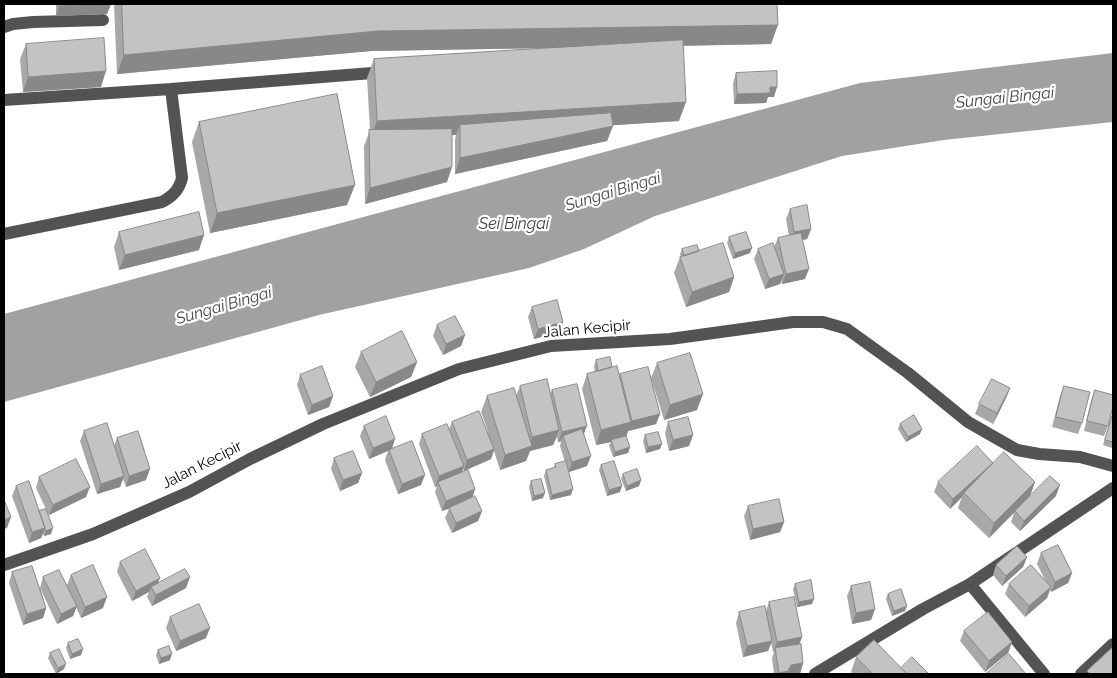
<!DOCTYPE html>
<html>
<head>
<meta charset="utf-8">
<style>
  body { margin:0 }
  #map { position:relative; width:1117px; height:678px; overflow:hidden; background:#fff; font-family:Raleway,sans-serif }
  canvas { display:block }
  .frame { position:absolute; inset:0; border:5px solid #000; pointer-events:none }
</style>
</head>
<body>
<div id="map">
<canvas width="1117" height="678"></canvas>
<div class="frame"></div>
</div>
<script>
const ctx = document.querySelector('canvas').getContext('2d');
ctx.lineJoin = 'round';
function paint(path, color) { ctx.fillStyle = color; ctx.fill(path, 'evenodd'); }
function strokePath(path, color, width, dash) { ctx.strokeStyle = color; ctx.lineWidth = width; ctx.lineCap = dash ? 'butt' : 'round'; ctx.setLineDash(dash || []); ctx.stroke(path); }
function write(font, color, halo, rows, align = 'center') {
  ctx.font = font + ' Raleway,sans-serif'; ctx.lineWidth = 4.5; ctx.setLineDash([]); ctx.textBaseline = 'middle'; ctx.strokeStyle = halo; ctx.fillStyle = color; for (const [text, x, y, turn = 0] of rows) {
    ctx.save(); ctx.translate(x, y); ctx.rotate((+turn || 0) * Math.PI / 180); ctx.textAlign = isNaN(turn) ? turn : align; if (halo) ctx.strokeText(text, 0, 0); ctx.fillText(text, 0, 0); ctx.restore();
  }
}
paint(new Path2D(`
  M1113,53V122L944,140L842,156L655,216L584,249L529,268L319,315L4,402V314L860,83Z`), '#a1a1a1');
strokePath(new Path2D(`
  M4,27L13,24L33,22L103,20
  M4,100L171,89L385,72
  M4,234L162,202C173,196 179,190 182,178L171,89
  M4,565L93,534L189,492L250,459L323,424L459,369L551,346L670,339L793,322H823L847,329L908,373L968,422L1017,450L1039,454L1080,457L1113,466
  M970,584L1044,674
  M815,674L923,609L970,584L1113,488
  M1081,674L1113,644`), '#535353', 12);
paint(new Path2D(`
  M56,4H111L107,14L56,16Z
  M114,4H777L771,44L683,46L679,121L613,125L607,141L455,174V140L456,135H452L447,182L365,204L364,146L370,130L367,78L374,59L554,48L371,51L117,74Z
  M26,44L101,87L23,92L20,59Z
  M736,73L774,97H768L766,103L734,104L733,83Z
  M199,122L347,205L210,233L192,142Z
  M790,209L811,229L807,239L802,240L805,279L782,284L781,280L780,284L765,289L754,259L758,249L774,247L778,238L789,236L786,219Z
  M119,232L199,250L119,270L114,247Z
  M729,237L750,253L733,259L727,243Z
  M682,249L699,251L734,277L729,292L686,307L674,273L680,257H681L680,254Z
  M532,307L563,322L559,332L534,339L528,317Z
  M437,325L465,335L461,346L443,355L433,336Z
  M361,352L417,362L411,377L370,397L355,367Z
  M596,360L612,367L620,376V374L660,414L656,424L628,431L626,436L630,447L628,453L613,457L609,445L611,442L596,445L582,389L587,374L595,372L594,366Z
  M657,363L697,410L664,420L651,378Z
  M300,375L333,396L329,407L308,415L297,385Z
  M520,386L550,394L552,390L584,434L587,466L569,472L571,495L550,500L544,476L546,470L554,468L555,464L565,462L560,446L561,441L558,442L557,437L553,445L530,451L526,461L500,470L494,451L491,459L464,471L463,469L462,472L475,489L472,497L482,511L478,521L452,533L445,518L449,509L442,511L435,492L437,486L435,487L419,444L422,434L449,429L452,422L488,432L481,412L487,396H516Z
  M1064,386L1082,423L1078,434L1052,427L1060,396Z
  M1010,388L1006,398L993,424L975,414L979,404Z
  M1095,390L1108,426L1104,436L1084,431L1091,401Z
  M1113,412V445L1112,448L1103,445Z
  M668,422L693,435L689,446L669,451L665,433Z
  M900,424L920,434L906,442L898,429Z
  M364,426L392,448L421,485L398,494L385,460L388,451L369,459L360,436Z
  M84,431L114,446L117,438L146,480L126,487L123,479L120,487L97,494L80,441Z
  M645,435L660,449L646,453L643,441Z
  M334,458L362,473L358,483L340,491L331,469Z
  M993,463L992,465L1035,482L1030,497L1056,496L1020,531L1011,522L1014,513L989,538L958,508L962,497L950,509L934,492L938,482Z
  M601,465L620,492L607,496L599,470Z
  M623,474L641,480L639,486L626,491L621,479Z
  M39,477L86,497L49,515L47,511L51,534L44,536L43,534L41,538L29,543L12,496L16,486L39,511L46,509L36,488Z
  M531,481L543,498L532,501L529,487Z
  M748,506L784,522L780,532L750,540L744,516Z
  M1041,553L1072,573L1068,583L1051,592L1050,589L1047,598L1025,617L1005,594L1009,584L1046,582L1037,564Z
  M1027,557L1023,567L1002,586L993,575L996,565Z
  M120,562L158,583L186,588L152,606L147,597L149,592L132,601L117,572Z
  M12,572L40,588L43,577L67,585L71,575L103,608L81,618L76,607L73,616L57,624L40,588L46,608L43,618L23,625L9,583Z
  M795,584L812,604L797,607L793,589Z
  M851,586L875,609L871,620L852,624L847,596Z
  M888,594L905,611L892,616L886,599Z
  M769,602L802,637L799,645L803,663L800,674H774L772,658L774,652H773L771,642L768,651L743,657L736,623L739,612L766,611Z
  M170,617L206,638L176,651L166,628Z
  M964,631L1012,642L1008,653L985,672L960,641Z
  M68,643L83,649L81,655L70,659L66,648Z
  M158,650L170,660L159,664L156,655Z
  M50,653L64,669L56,674L48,658Z
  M856,657L901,668L929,674H853L851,672Z`), '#a8a8a8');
paint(new Path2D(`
  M111,4L107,14L56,16L59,6Z
  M778,25L771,44L371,51L117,74L124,55L378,31Z
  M106,71L101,87L23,92L28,77Z
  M770,87H777L774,97H768L766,103L734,104L737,94Z
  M686,102L679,121L460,135V125L456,135L370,140L377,121Z
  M613,126L607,141L455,174L460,158Z
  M452,167L447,182L365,204L370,188Z
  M355,185L347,205L210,233L217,213Z
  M811,229L807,239L791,242L794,232Z
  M204,235L199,250L119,270L125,255Z
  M752,248L750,253L733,259L735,253Z
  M809,269L805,279L782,284L786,274Z
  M784,274L780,284L765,289L769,279Z
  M734,277L729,292L686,307L692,292Z
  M563,322L559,332L534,339L538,329Z
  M465,335L461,346L443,355L446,344Z
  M417,362L411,377L370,397L376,382Z
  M1010,388L1006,398L993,424L997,413Z
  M703,394L697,410L664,420L670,405Z
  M333,396L329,407L308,415L312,405Z
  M660,414L656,424L628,431L626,438L611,440V442L596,445L601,430L632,421Z
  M587,426L583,436H563L561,441L558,442L562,432Z
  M922,429L920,434L906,442L908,437Z
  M559,430L553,445L530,451L526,461L500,470L505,455L528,447L532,437Z
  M693,435L689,446L669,451L673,440Z
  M395,439L392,449L369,459L373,448Z
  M662,444L660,449L646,453L648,447Z
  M630,447L628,453L613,457L615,452Z
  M494,449L491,459L464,471L467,460Z
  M591,456L587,466L569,472L572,462Z
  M993,463L989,473L964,493L962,497L950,509L953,499Z
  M464,466L460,477L438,482L437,486L435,487L439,476Z
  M150,469L146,480L126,487L129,476Z
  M362,473L358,483L340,491L343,480Z
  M425,475L421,485L398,494L402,484Z
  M124,476L120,487L97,494L101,484Z
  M641,480L639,486L626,491L627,486Z
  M1035,482L1029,497L989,538L994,523Z
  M1060,485L1056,496L1020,531L1024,521Z
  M622,486L620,492L607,496L609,490Z
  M90,487L86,497L49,515L53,505Z
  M475,489L472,499L442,511L446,501Z
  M573,489L571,495L550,500L552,495Z
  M545,493L543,498L532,501L534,496Z
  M482,511L478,521L452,533L456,523Z
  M11,517L7,528L4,529V520Z
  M784,522L780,532L750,540L753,529Z
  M45,528L41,538L29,543L32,532Z
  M53,528L51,534L44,536L46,531Z
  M1027,557L1023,567L1002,586L1006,576Z
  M1072,573L1068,583L1051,592L1055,582Z
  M190,577L186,588L152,606L156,595Z
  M160,578L156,588L151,587L149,592L132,601L136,591Z
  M1051,587L1047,598L1025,617L1029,606Z
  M107,597L103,608L81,618L85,607Z
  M814,599L812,604L797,607L799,602Z
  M77,606L73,616L57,624L61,614Z
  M907,606L905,611L892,616L894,611Z
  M46,608L43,618L23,625L27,614Z
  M875,609L871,620L852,624L856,613Z
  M210,628L206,638L176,651L180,641Z
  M802,637L798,647L775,648L773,652L777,642Z
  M772,641L768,651L743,657L747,646Z
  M1012,642L1008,653L985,672L989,661Z
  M83,649L81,655L70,659L72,654Z
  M172,654L170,660L159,664L161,658Z
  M803,663L800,674H778L779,673L791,665Z
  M66,664L64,669L56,674L58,668Z`), '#888');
const building = new Path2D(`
  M59,4H107L59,6Z
  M122,4H777L778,25L378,31L124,55Z
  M104,38L106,71L28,77L26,44Z
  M683,40L686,102L377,121L374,59Z
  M777,71V87H770V93L737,94L736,73Z
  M337,94L355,185L217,213L199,122Z
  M611,113L613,126L460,158V125Z
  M452,129V167L370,188L369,130Z
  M807,205L811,229L794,232L790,209Z
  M199,212L204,235L125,255L119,232Z
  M746,232L752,248L735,253L729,237Z
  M801,233L809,269L786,274L778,238Z
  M723,243L734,277L692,292L680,257Z
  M773,243L784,274L769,279L758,249Z
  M697,245L699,251L684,256L682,249Z
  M557,300L563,322L538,329L532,307Z
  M455,316L465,335L446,344L437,325Z
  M402,331L417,362L376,382L361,352Z
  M690,353L703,394L670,405L657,363Z
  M610,357L612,367L598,371L596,360Z
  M322,366L333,396L312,405L300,375Z
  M617,366L631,422L601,430L587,374Z
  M648,367L660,414L632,421L620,374Z
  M547,379L559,430L532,437L520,386Z
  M992,379L1010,388L997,413L979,404Z
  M577,384L587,426L562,432L552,390Z
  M1064,386L1090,392L1082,423L1056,417Z
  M514,388L532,446L505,455L487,396Z
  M1095,390L1113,395V406L1108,426L1087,421Z
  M479,411L494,449L467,460L452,422Z
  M1113,413V442L1105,440Z
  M914,415L922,429L908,437L900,424Z
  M386,416L395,439L373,448L364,426Z
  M688,417L693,435L673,440L668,422Z
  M107,423L124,476L101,484L84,431Z
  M447,424L464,466L439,476L422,434Z
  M582,429L591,456L572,462L563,436Z
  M138,431L150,469L129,476L117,438Z
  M658,432L662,444L648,447L645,435Z
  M626,436L630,447L615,452L611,440Z
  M412,441L425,475L402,484L389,450Z
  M977,446L993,463L953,499L938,482Z
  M353,451L362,473L343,480L334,458Z
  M1004,452L1035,482L994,523L964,493Z
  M76,459L90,487L53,505L39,477Z
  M566,461L573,489L552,495L546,470L556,467L555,464Z
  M614,461L622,486L609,490L601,465Z
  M637,469L641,480L627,486L623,474Z
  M468,470L475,489L446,501L438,482Z
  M1050,476L1060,485L1024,521L1015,511Z
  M541,479L545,493L534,496L531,481Z
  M29,481L45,528L32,532L16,486Z
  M475,496L482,511L456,523L449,508Z
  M779,499L784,522L753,529L748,506Z
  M4,500L11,517L4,520Z
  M46,509L53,528L46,531L39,511Z
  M1058,545L1072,573L1055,582L1041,553Z
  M1017,546L1027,557L1006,576L996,565Z
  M145,549L160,578L136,591L120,562Z
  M93,565L107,597L85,607L71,575Z
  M1031,565L1051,587L1029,606L1009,584Z
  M32,566L46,608L27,614L12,572Z
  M185,569L190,577L156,595L151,587Z
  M59,570L77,606L61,614L43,577Z
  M811,580L814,599L799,602L795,584Z
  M870,582L875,609L856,613L851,586Z
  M901,589L907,606L894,611L888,594Z
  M794,597L802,637L777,642L769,602Z
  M199,604L210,628L180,641L170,617Z
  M765,606L772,641L747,646L739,612Z
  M988,612L1012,642L989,661L964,631Z
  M78,639L83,649L72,654L68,643Z
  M874,640L907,674H873L856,657Z
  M801,644L803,663L791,665L788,671L779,673L775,648Z
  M169,646L172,654L161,658L158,650Z
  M1113,647V674H1090L1087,671Z
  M59,649L66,664L58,668L50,653Z
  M1009,654L1026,674H986Z
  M912,657L929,674H907L901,668Z`);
paint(building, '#c3c3c3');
strokePath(building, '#888', 1);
write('15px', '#000', '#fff', [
  ["Jalan Kecipir",587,329,-5],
  ["Jalan Kecipir",202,465,-27]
]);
write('italic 16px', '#424242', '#fff', [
  ["Sungai Bingai",1005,98,-6],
  ["Sungai Bingai",613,192,-17],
  ["Sei Bingai",514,224],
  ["Sungai Bingai",224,306,-16]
]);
</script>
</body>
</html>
